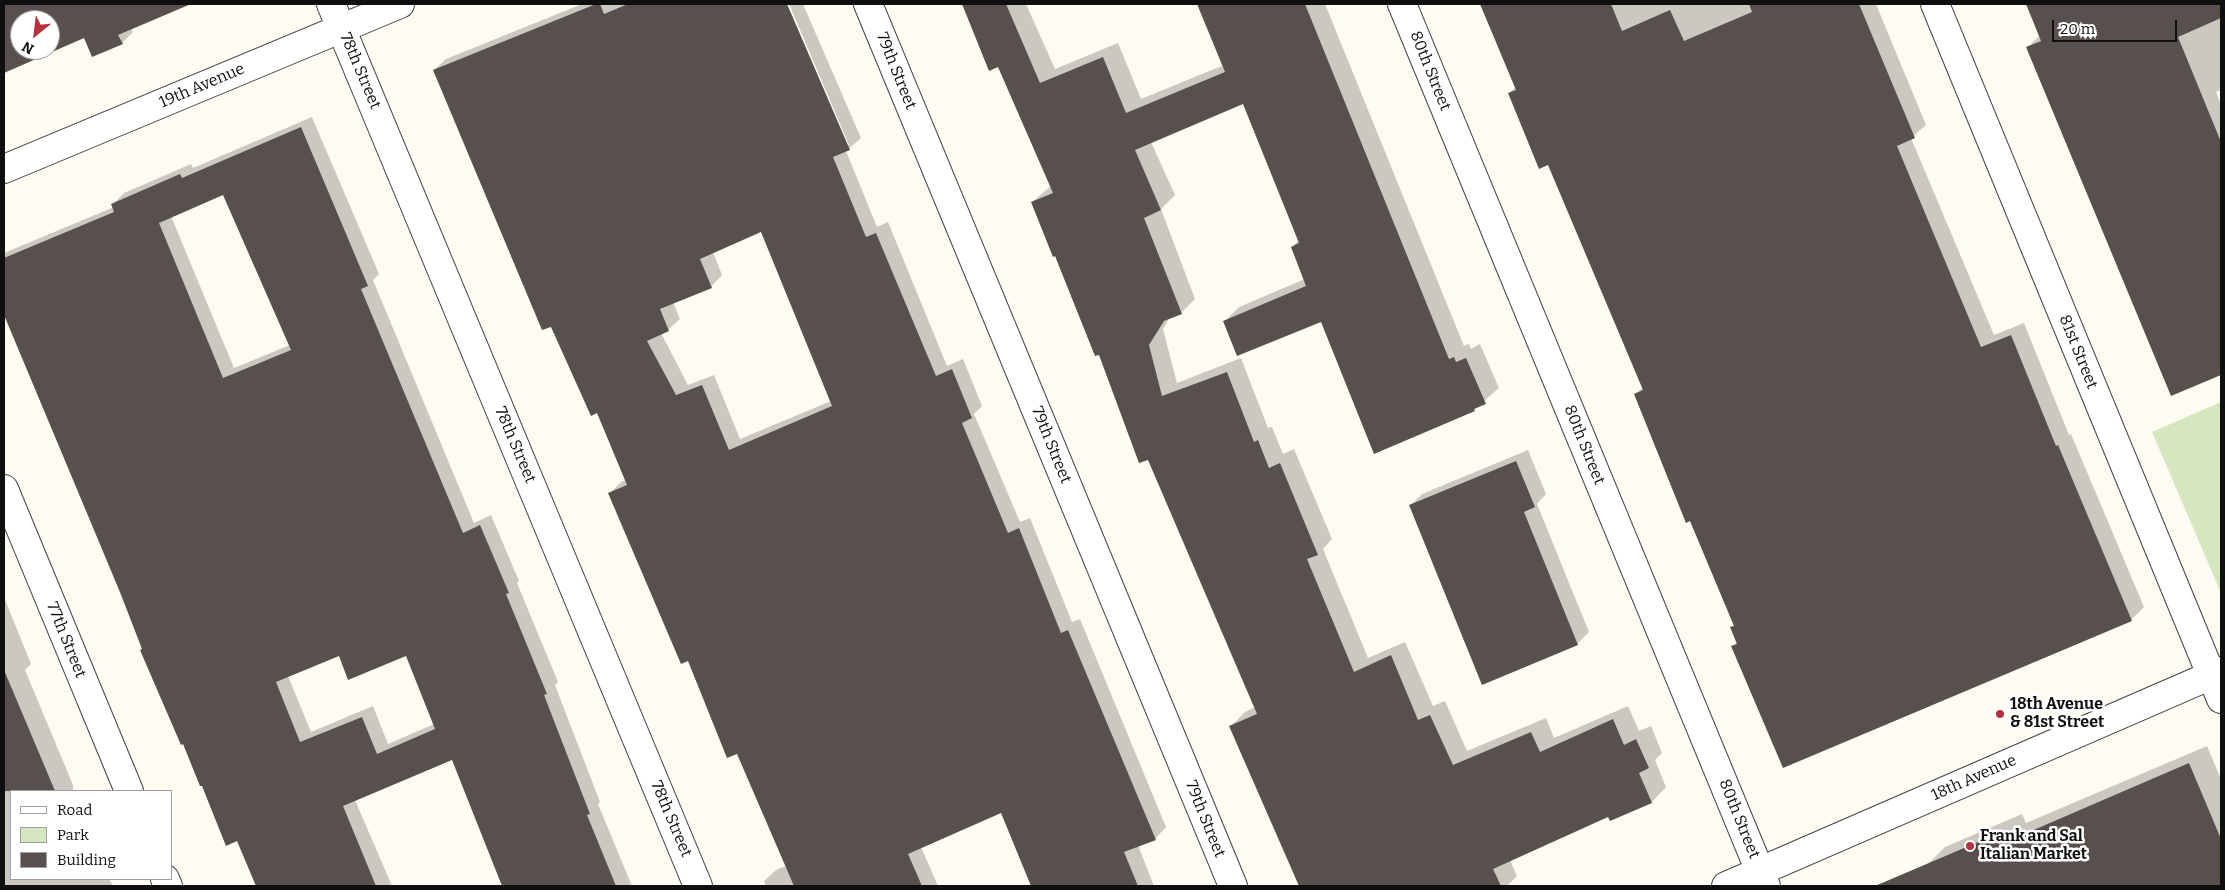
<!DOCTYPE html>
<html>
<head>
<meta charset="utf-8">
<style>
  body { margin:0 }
  #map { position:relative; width:2225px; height:890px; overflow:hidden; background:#fefbf3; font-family:Bitter,serif }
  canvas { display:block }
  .frame { position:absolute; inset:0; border:5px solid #0f0f0f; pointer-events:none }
  .legend { position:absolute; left:10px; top:790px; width:162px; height:90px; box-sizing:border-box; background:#fff; border:1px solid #9f9f9f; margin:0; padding:6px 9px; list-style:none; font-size:15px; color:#0f0f0f }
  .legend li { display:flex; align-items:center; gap:10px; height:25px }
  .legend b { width:25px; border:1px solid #9f9f9f }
  .north { position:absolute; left:10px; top:10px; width:50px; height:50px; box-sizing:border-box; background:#fff; border:1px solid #9f9f9f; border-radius:50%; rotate:209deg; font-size:14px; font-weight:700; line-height:20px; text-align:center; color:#0f0f0f }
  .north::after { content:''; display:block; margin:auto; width:18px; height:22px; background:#b5313e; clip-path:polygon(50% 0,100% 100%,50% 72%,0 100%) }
  .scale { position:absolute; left:2052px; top:20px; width:125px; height:22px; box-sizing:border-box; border:2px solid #0f0f0f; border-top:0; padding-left:6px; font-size:15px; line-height:18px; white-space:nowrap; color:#0f0f0f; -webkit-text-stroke:4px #fff; paint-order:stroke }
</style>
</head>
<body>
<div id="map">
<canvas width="2225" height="890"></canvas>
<div class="frame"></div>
<ul class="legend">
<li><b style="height:6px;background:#fff"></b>Road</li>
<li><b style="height:14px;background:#d5e7be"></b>Park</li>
<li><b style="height:14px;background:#57504c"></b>Building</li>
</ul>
<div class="north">N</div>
<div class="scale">20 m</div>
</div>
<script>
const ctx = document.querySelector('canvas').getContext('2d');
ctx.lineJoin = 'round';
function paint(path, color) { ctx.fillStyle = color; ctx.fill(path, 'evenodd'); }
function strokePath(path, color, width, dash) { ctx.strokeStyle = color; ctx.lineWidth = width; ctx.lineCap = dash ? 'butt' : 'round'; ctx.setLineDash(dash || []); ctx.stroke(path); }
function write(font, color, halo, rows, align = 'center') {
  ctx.font = font + ' Bitter,serif'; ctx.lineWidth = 5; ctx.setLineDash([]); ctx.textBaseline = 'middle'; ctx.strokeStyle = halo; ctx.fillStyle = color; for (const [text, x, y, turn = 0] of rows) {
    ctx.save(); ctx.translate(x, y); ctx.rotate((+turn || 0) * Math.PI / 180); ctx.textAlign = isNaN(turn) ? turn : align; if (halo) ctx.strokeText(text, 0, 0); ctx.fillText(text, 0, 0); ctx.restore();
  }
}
paint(new Path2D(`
  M2221,402V593L2152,432Z`), '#d5e7be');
paint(new Path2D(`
  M4,4H189L131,28L133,32L122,43L85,36L4,70ZM20,20H50V50H20Z
  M582,4H786L846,145H849L789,4H803L861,138L846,151L877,227L888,222L947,366L963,359L982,406L974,414L1020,522L1030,518L1072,622L1080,619L1166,827L1155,839L1138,845L1154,886H1026L1031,884L1002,812L921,847L938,886H766L764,881L776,870L786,866L738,752L689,659L609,494L621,482L626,480L598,411L434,70L446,59ZM761,230L831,401L740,439L714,375L688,385L661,333L668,330L680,319L673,302L711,287L722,275L713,252Z
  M963,4H1026L1055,69L1118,43L1141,99L1224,65L1199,4H1325L1464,346L1469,344L1471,349L1480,344L1499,388L1474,410L1322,320L1224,322L1239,307L1305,279L1292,247L1299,240L1243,103L1151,142L1175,195L1161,209L1195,299L1181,313L1170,317L1163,329L1177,383L1241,358L1268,428L1272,427L1283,454L1294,449L1332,539L1323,549L1368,658L1405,642L1433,706L1445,701L1467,751L1546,718L1554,738L1628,706L1639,731L1651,726L1662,753L1655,760L1666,787L1652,802L1611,820L1609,815L1510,860L1517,876L1507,886H1301L1231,726L1245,712L1255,707L1149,458L1032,202L1051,186L999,66L990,69Z
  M1480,4H1876L1926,125L1911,138L1994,335L2024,323L2069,435L2071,434L2144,607L2131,620L1733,646L1737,642L1731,628L1735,624L1635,395L1643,387L1549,164L1509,93L1516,87Z
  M2028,4H2221V90L2216,92L2221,104V374L2172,394L2028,47L2040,35Z
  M312,117L379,274L373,280L474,523L491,515L519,581L517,583L558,682L555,685L600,802L598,804L632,886H503L453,758L355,800L392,886H258L238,839L202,784L143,649L4,310V253L114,207L113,204L124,193L191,164L193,168ZM223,194L290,345L234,368L171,216ZM340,655H407L434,724L388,744L373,706L311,732L288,676Z
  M1528,450L1546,494L1537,504L1589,632L1577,644L1411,505L1422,494Z
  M4,597L31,664L25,670L73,785V791H11V879H109L113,886H4Z
  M2207,746L2221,779V886H1878L1927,865L1945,847L2022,814L2026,823Z`), '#0003');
paint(new Path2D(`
  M4,4H191L118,35L123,44L92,57L84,38L4,73ZM20,20H50V50H20Z
  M596,4H600L604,14L628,4H787L850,150L833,157L866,237L876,233L936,376L952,369L972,418L962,423L1008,533L1019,528L1061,633L1068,630L1156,840L1124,852L1138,886H1031L1001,813L908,854L922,886H794L737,754L727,758L688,661L681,664L608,493L627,485L597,413L591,416L551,327L542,330L433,70ZM761,232L832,406L729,450L702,385L676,395L647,341L669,331L660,309L712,288L700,259Z
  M962,4H1006L1040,83L1103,57L1126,113L1225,72L1197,4H1305L1449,359L1454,357L1456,362L1466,358L1486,404L1474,409L1475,411L1374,454L1321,322L1237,356L1223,321L1306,286L1291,247L1299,243L1243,104L1135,150L1161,210L1144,218L1182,314L1164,321L1149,345L1162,396L1227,372L1254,442L1258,440L1269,468L1280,463L1318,555L1307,559L1354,672L1391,655L1418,720L1430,715L1453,765L1531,732L1540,752L1613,719L1624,745L1636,739L1649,768L1639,773L1652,803L1610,821L1608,817L1493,869L1501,886H1299L1229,726L1257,714L1148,460L1139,463L1099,355L1095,356L1055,256L1053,257L1031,202L1053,193L998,67L989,71Z
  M1480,4H1611L1622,31L1670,10L1684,41L1752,12L1749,4H1859L1915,138L1897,146L1981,347L2011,335L2056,446L2058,445L2132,621L1783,768L1731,646L1737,644L1730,627L1734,626L1690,521L1686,523L1634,394L1643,390L1548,165L1539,169L1508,93L1516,90Z
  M2026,4H2221V18L2178,37L2221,142V375L2171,396L2026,47L2041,41Z
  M301,127L368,286L361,289L463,533L480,525L509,593L506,594L547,694L544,695L590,814L587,815L616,886H502L452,760L343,806L376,886H256L237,841L226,846L202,786H200L183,744L181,745L140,650L142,649L120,592L4,315V258L114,212L111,204L180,174L182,178ZM223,195L291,350L223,378L159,223ZM339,656L348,680L406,656L435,729L377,754L362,717L300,742L276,682Z
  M1516,461L1535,507L1524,512L1578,645L1482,685L1409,505Z
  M4,670L42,760L55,791H4Z
  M2189,763L2221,839V886H1875L2004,831L2008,841Z`), '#57504c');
const minor = new Path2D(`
  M331,4L698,886
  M868,4L1233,886
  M1402,4L1766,886
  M1935,4L2221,699
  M4,169L400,4
  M4,489L129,791
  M165,879L168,886
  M1726,886L2221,671`);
strokePath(minor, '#424242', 30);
strokePath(minor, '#fff', 28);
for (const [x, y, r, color] of [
  [2000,714,5,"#b5313e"],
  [1970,846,5,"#b5313e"]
]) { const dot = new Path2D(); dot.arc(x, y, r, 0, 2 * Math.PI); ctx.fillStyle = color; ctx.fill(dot); strokePath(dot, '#fff', 2); }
write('16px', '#0f0f0f', '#fff', [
  ["78th Street",360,71,67],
  ["79th Street",896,71,68],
  ["80th Street",1430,71,68],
  ["19th Avenue",202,86,-23],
  ["81st Street",2078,352,68],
  ["78th Street",515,445,67],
  ["79th Street",1051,445,68],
  ["80th Street",1584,445,68],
  ["77th Street",66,640,68],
  ["18th Avenue",1974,778,-24],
  ["78th Street",671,819,67],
  ["79th Street",1205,819,68],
  ["80th Street",1739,819,68]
]);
write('bold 16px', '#0f0f0f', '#fff', [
  ["18th Avenue",2010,705],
  ["& 81st Street",2010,723],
  ["Frank and Sal",1980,837],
  ["Italian Market",1980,855]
], 'left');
</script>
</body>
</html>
